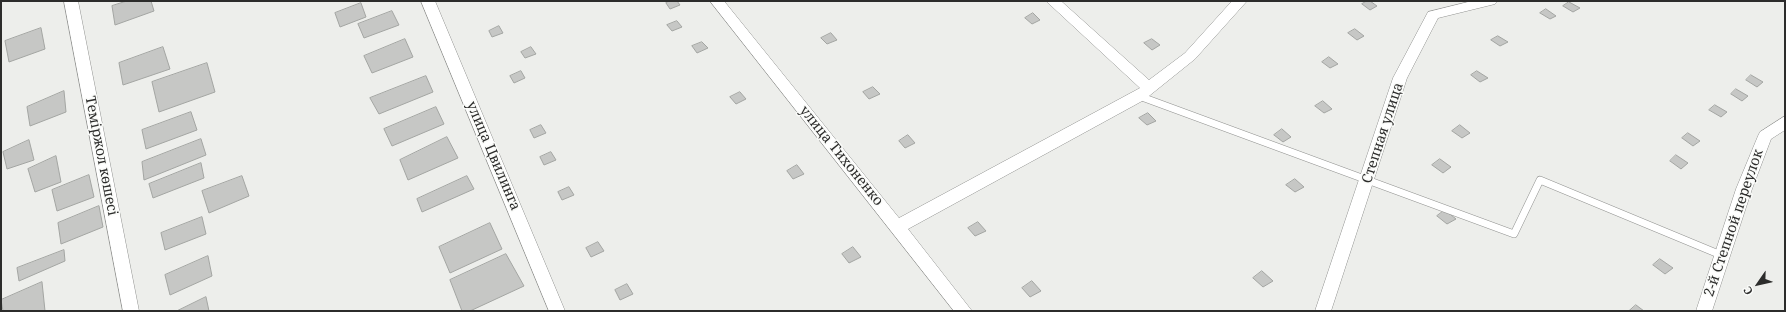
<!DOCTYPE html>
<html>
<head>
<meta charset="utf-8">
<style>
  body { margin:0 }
  #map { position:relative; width:1786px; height:312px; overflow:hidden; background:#edeeeb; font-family:"Noto Serif",serif }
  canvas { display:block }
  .frame { position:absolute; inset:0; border:2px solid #2c2c2b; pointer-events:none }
  .north { position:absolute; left:1738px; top:264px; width:40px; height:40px; -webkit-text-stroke:3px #fafbf9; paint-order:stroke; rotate:236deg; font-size:11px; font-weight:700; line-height:16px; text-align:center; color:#2c2c2b }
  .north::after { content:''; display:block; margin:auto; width:14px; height:18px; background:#2c2c2b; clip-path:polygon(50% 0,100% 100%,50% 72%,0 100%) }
</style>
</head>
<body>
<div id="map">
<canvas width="1786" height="312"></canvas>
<div class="frame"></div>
<div class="north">С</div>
</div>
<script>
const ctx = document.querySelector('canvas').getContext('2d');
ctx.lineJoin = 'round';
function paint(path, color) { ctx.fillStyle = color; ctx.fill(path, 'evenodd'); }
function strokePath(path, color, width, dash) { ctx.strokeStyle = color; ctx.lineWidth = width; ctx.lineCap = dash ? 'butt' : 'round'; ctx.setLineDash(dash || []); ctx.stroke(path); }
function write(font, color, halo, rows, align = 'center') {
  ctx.font = font + ' "Noto Serif",serif'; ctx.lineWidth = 3; ctx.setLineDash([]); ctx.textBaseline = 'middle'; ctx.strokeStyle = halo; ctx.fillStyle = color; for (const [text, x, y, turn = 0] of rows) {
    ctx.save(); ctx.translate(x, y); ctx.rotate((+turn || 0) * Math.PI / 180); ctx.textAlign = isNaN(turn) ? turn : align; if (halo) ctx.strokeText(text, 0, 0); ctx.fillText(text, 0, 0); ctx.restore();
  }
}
const building = new Path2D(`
  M127,1H151L154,11L115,25L112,6Z
  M670,1H677L680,5L670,9L666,3Z
  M1367,1H1370L1377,6L1370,10L1362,4Z
  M1569,2L1580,8L1573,12L1563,6Z
  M361,3L366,17L340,27L335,13Z
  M1546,9L1556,16L1550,19L1540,13Z
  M392,11L399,25L364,38L358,24Z
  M1033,13L1040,20L1032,24L1025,18Z
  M677,21L682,27L672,31L667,25Z
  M499,26L503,33L492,37L489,31Z
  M41,28L45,49L9,62L5,41Z
  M1355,29L1364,36L1357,40L1348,33Z
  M831,33L837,40L827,44L821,38Z
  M1498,36L1508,42L1500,46L1491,40Z
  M405,39L413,57L372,73L364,56Z
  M1152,39L1160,45L1152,50L1144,43Z
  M702,42L708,48L697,53L692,46Z
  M163,47L170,69L123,85L119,63Z
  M531,47L536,54L525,58L521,52Z
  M1329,57L1338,64L1330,68L1322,62Z
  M207,63L215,92L159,112L152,82Z
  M521,71L525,78L514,83L510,76Z
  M1477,71L1488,78L1480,82L1471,75Z
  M1751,75L1763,82L1757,87L1746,80Z
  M426,76L433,92L379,114L370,98Z
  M873,87L880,94L869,99L863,92Z
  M1736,89L1748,96L1742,101L1731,94Z
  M64,91L66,112L30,126L27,107Z
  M740,92L746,99L736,104L730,97Z
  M1323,101L1332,109L1324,113L1315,106Z
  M1715,105L1727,112L1721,117L1709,110Z
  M436,107L444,124L392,146L384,129Z
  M191,112L197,130L146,149L142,130Z
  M1148,113L1156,121L1147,125L1139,118Z
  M541,125L546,133L534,138L530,130Z
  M1460,125L1470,133L1462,138L1452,131Z
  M1282,129L1291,137L1283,142L1274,135Z
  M1688,133L1700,141L1693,146L1682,138Z
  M908,135L915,143L905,148L899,141Z
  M447,137L458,158L408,180L400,160Z
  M201,139L206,155L144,180L142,162Z
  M29,140L34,160L7,169L3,152Z
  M551,152L556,160L544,165L540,157Z
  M1676,155L1688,163L1681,169L1670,161Z
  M56,156L61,182L35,192L28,169Z
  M1440,159L1451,167L1443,173L1432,165Z
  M201,163L204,178L153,198L149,184Z
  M797,165L804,174L793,179L787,171Z
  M89,175L94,197L57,211L52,190Z
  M242,176L249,196L209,213L202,191Z
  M467,176L474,189L422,212L417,199Z
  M1295,179L1304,187L1295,192L1286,185Z
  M569,187L574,195L562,200L558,192Z
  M99,206L103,227L61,244L58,223Z
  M1445,210L1456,219L1447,224L1437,216Z
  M202,217L206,234L165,250L161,233Z
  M978,222L986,231L975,236L968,228Z
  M490,223L502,249L450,273L439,247Z
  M598,242L604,251L591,257L586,248Z
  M853,247L861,257L849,263L842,254Z
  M64,250L65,261L19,281L17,268Z
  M506,254L524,286L470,311H462L450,280Z
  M208,256L212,276L170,295L165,275Z
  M1660,259L1673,268L1665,274L1653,265Z
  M1262,271L1273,281L1263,287L1253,278Z
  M1032,281L1041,291L1030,297L1022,288Z
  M42,282L45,311H3L1,300Z
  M627,284L633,294L620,300L615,290Z
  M206,297L209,311H177Z
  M1636,305L1644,311H1629Z`);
paint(building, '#c6c7c5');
strokePath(building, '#a3a5a2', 1);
const service = new Path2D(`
  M1139,96L1514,234L1540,180L1721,255`);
const minor = new Path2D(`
  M64,1H78L139,311H123Z
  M421,1H435L565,311H549Z
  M710,1H724L899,218L1140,88L1046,1H1061L1149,80L1185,53L1232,1H1247L1195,59L1144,100L908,229L972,311H954Z
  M1472,1H1497L1495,4L1438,18L1407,78L1331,311H1315L1393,78L1428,12Z
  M1785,116V130L1771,139L1752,189L1712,311H1696L1736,189L1758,136L1760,132Z`);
strokePath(service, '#919290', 8);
strokePath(minor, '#919290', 1);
strokePath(service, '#fff', 7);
paint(minor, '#fff');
write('14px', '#2c2c2b', '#fafbf9', [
  ["Степная улица",1383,133,-72],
  ["Теміржол көшесі",101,156,79],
  ["улица Цвилинга",493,156,67],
  ["улица Тихоненко",841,156,51],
  ["2-й Степной переулок",1734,223,-71]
]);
</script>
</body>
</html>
